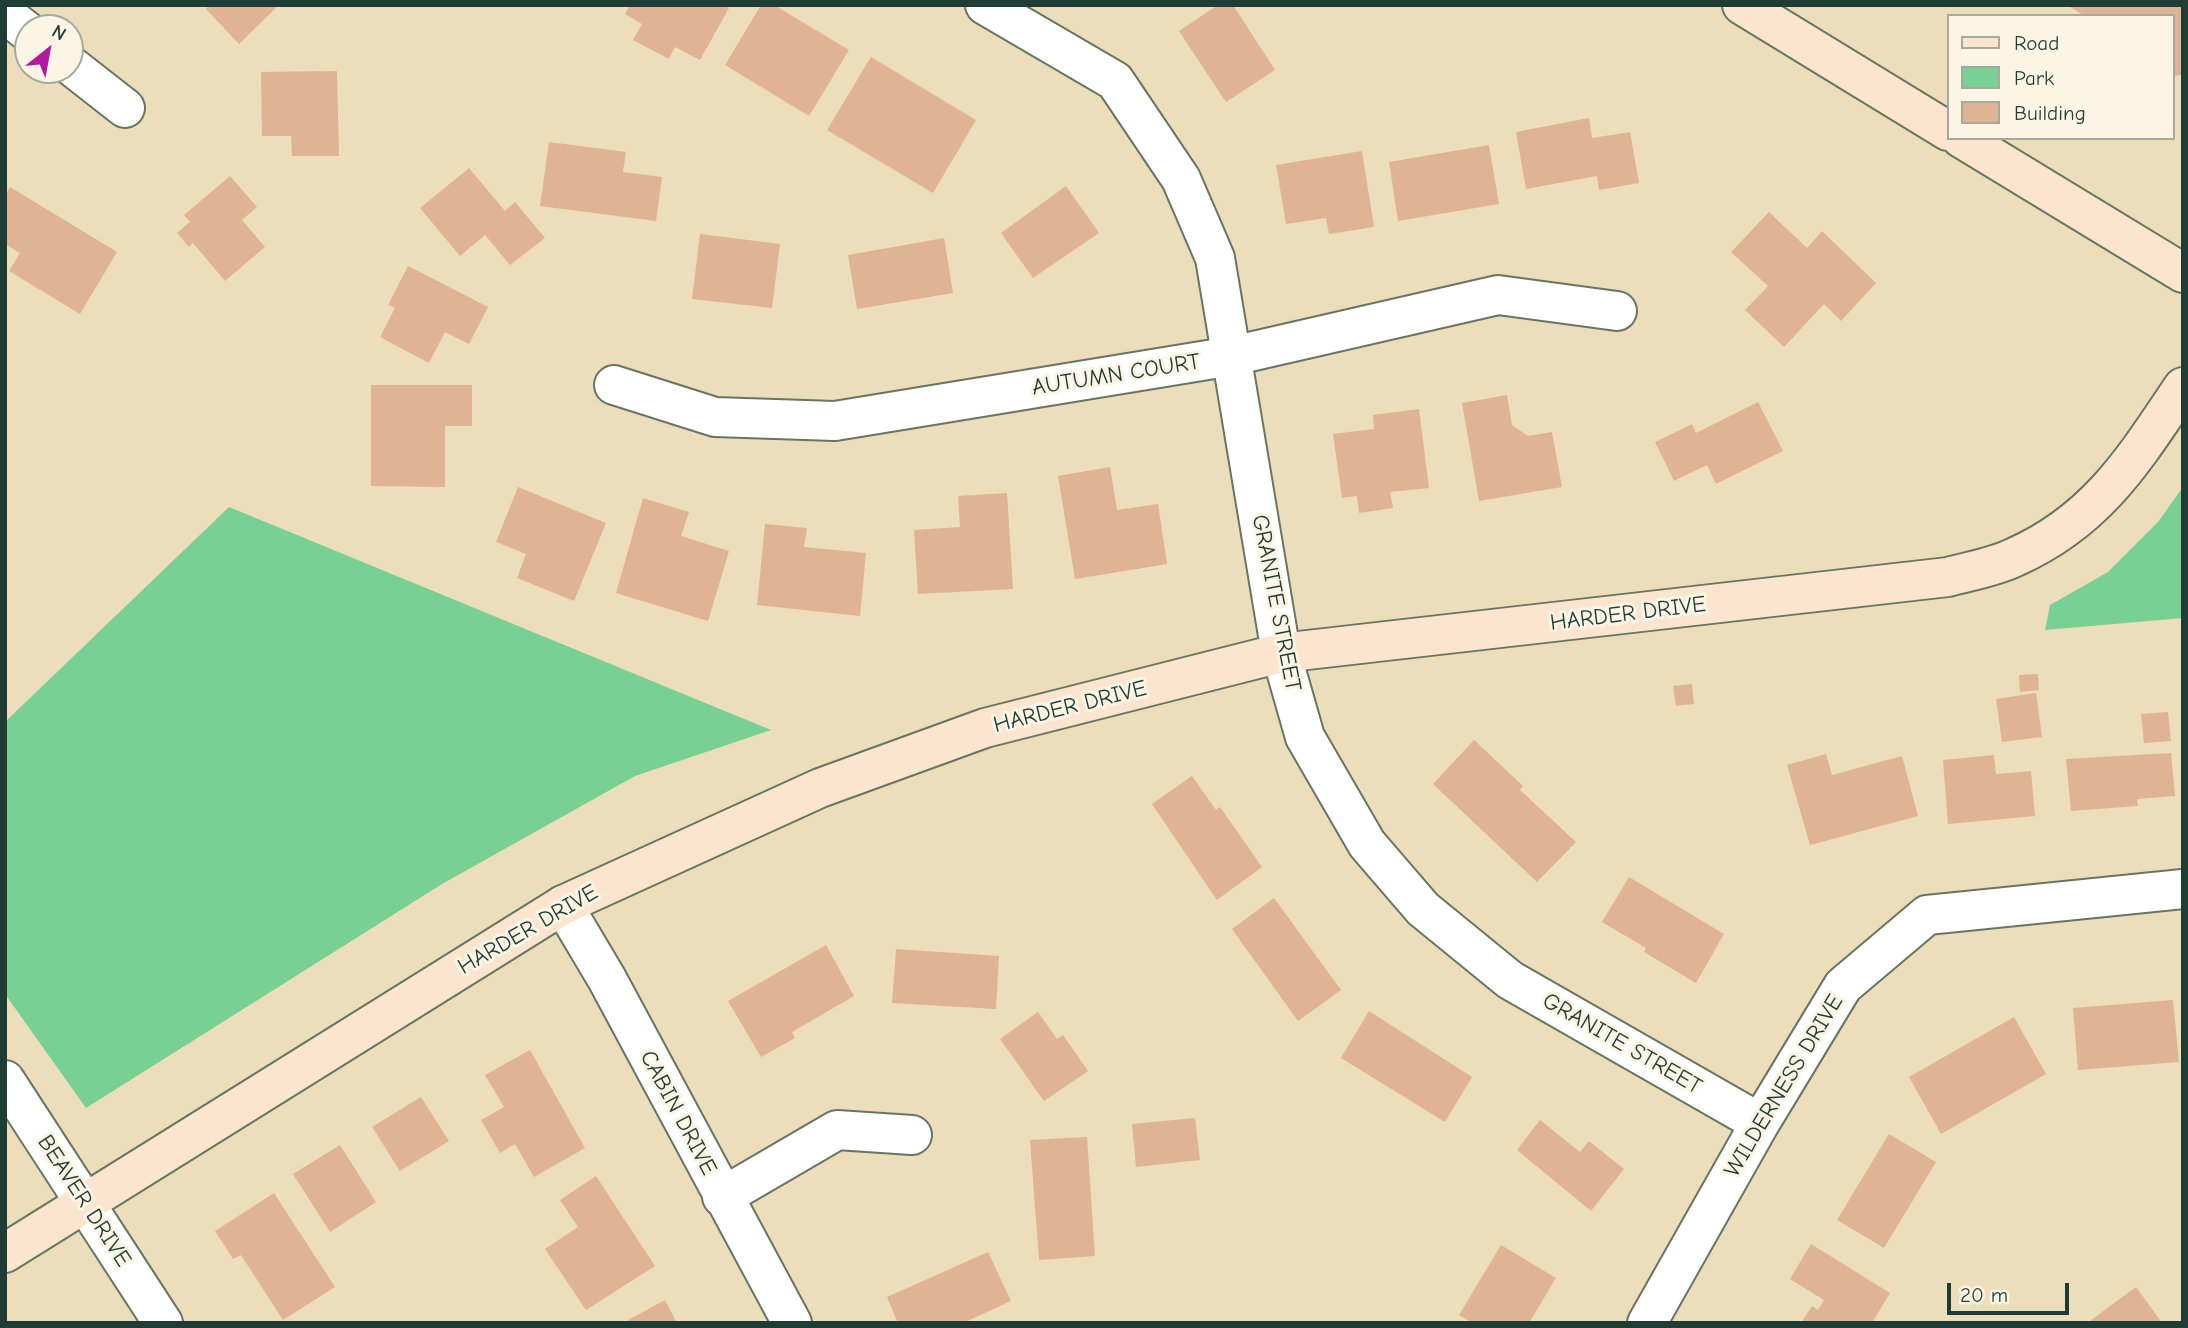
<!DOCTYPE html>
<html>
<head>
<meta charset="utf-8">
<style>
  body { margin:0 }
  #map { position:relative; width:2188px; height:1328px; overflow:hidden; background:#ecdeba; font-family:"Comic Neue",sans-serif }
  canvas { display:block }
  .frame { position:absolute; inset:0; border:7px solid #1f3d34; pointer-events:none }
  .legend { position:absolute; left:1947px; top:14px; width:228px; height:126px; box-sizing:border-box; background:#fcf5e5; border:2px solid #a4ab9e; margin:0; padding:9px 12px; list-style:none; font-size:21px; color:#1f3d34 }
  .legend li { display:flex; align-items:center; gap:14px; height:35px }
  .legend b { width:35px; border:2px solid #a4ab9e }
  .north { position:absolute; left:14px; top:14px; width:70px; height:70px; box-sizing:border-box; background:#fcf5e5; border:2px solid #a4ab9e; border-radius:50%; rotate:31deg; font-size:19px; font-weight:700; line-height:28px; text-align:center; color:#1f3d34 }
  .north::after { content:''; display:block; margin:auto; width:24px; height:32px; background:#b5179e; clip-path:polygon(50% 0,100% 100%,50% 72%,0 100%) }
  .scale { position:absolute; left:1947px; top:1283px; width:122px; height:32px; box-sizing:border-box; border:4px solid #1f3d34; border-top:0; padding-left:9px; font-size:21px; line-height:24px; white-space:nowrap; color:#1f3d34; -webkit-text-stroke:5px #fcf5e5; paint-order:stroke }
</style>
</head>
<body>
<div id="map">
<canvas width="2188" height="1328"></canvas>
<div class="frame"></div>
<ul class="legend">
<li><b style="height:9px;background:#fbe5cf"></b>Road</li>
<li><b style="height:19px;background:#79d094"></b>Park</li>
<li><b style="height:19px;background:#dfb394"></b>Building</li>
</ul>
<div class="north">N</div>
<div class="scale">20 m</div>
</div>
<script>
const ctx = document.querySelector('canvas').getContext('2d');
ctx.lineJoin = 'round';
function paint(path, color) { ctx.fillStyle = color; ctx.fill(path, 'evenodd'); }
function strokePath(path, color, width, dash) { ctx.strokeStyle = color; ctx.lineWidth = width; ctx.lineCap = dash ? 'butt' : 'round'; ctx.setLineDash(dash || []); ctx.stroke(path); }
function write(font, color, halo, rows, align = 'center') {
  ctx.font = font + ' "Comic Neue",sans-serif'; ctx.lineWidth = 6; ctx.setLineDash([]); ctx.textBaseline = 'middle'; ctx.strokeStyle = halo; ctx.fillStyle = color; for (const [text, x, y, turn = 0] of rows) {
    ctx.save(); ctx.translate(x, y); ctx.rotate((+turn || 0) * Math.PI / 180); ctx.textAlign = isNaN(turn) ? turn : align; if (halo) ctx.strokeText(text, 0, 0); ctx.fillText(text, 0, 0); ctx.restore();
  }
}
paint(new Path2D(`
  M2183,487V618L2045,630L2050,605L2108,572L2158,522Z
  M229,507L771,730L635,776L442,884L86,1108L5,994V722Z`), '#79d094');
paint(new Path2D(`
  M209,5H279L239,44L206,9Z
  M630,5H724L729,8L700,60L675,47L669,59L633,40L642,24L625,14Z
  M761,5H774L849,50L809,116L725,65Z
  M1218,5H1233L1275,70L1226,102L1179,31Z
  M2067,5H2183V74L2172,77V16H2085Z
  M871,57L976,120L933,193L827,130Z
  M337,71L339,156H292L291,136H262L261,72Z
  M1589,118L1592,138L1630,132L1639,183L1599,190L1597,176L1526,189L1516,132Z
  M549,142L626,152L623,172L662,177L656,221L540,206Z
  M1489,145L1499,204L1398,221L1389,162Z
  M1362,151L1374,227L1329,234L1326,218L1286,224L1276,165Z
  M469,168L505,211L515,202L545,238L510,265L485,235L460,256L420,208Z
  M230,176L257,207L242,220L265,247L225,281L193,243L189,247L177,233L190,222L184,215Z
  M1066,186L1099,233L1033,278L1001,233Z
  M10,187L117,252L80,314L9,271L20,253L5,244V196Z
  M1769,212L1807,248L1822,231L1876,283L1841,321L1824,304L1784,347L1745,310L1768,286L1731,252Z
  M700,234L780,244L772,308L692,299Z
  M944,238L953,293L857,309L848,255Z
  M408,266L488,307L469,344L445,332L429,363L380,337L395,308L388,305Z
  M371,385H472V426H445V487L371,486Z
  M1507,395L1512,425L1528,436L1552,432L1562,487L1479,501L1462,403Z
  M1758,402L1783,451L1716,484L1707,465L1674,481L1655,442L1692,424L1696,433Z
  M1419,409L1429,488L1390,492L1393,508L1359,513L1357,496L1342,498L1333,434L1374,429L1373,415Z
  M1110,467L1117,510L1158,504L1167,564L1075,579L1058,476Z
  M518,487L606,523L574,601L517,578L526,554L496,542Z
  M1007,493L1013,589L918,594L914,530L960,527L958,496Z
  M643,498L689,512L681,536L729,551L708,621L616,593Z
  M765,524L807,528L804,547L866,553L860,616L757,605Z
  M2038,674L2039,690L2020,692L2019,675Z
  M1692,684L1694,704L1676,706L1673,686Z
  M2036,693L2042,737L2002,742L1996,699Z
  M2168,712L2171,741L2144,743L2141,714Z
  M1474,740L1523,786L1520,790L1576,842L1537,882L1433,784Z
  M2171,753L2175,796L2137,799L2138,806L2071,811L2066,759Z
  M1826,754L1832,775L1902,756L1918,816L1810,845L1787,765Z
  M1994,755L1996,774L2031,771L2035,816L1948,824L1943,760Z
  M1192,776L1216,810L1220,807L1262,867L1217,900L1152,804Z
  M1629,877L1724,934L1696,983L1644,952L1646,948L1602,922Z
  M1274,898L1341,990L1298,1021L1232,929Z
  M826,945L854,996L792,1032L795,1038L761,1057L728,1001Z
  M896,949L999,956L996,1009L892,1003Z
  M2173,1000L2179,1062L2078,1070L2073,1008Z
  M1369,1011L1472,1077L1445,1122L1341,1058Z
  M1038,1012L1057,1039L1063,1035L1088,1071L1044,1101L1000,1039Z
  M2014,1017L2046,1074L1941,1134L1909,1077Z
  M530,1050L585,1148L534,1177L515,1144L500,1153L481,1120L504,1107L485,1075Z
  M421,1097L449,1141L400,1171L372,1127Z
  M1195,1118L1200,1160L1136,1167L1132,1124Z
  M1540,1120L1580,1152L1589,1141L1624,1169L1591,1211L1517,1150Z
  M1889,1134L1936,1162L1884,1248L1837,1220Z
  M1087,1137L1095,1256L1039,1260L1030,1140Z
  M340,1145L376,1202L330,1232L293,1174Z
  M596,1176L655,1266L586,1310L545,1249L578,1227L560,1200Z
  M274,1193L335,1287L283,1320L241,1255L233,1259L215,1231Z
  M1811,1244L1890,1293L1872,1323H1801L1812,1306L1818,1310L1824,1300L1790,1279Z
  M1501,1245L1556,1278L1529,1323H1472L1459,1315Z
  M988,1252L1011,1301L963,1323H898L887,1297Z
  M2136,1287L2162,1323H2087Z
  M665,1300L677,1323H630L628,1320Z`), '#dfb394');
const street = new Path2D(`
  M985,5L1115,81L1181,179L1215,258L1281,653L1305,737L1367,844L1423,909L1510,980L1760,1123
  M5,14L28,32
  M70,65L125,108
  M614,385L715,417L835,421L1232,356L1498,295L1617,311
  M563,905L607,979L792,1323
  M5,1080L163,1323
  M722,1197L837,1130L912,1135
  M1647,1323L1760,1123L1843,986L1927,915L2183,889`);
const secondary = new Path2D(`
  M1742,5L1948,131
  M1961,138L2183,273
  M5,1253L563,905L820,788L985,728L1281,653L1948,577C1970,571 1995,567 2015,557C2098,520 2135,458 2183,387`);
strokePath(street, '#677563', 42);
strokePath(secondary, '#677563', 42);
strokePath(street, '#fff', 38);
strokePath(secondary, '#fbe5cf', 38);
write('23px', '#1f3d34', '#fcf5e5', [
  ["AUTUMN COURT",1116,375,-9],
  ["GRANITE STREET",1276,603,79],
  ["HARDER DRIVE",1628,614,-7],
  ["HARDER DRIVE",1070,707,-14],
  ["HARDER DRIVE",528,930,-30],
  ["GRANITE STREET",1622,1044,30],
  ["WILDERNESS DRIVE",1784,1086,-59],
  ["CABIN DRIVE",678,1113,62],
  ["BEAVER DRIVE",84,1201,57]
]);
</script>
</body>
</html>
